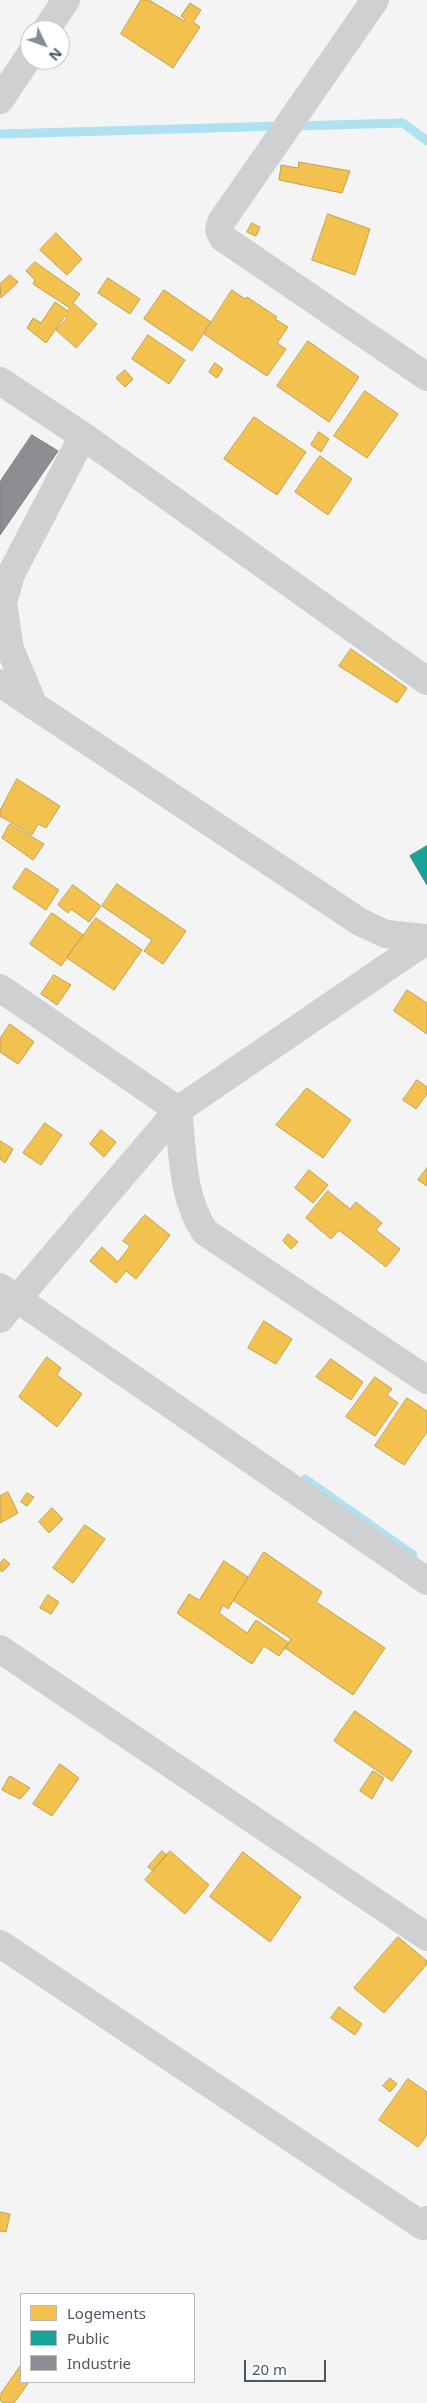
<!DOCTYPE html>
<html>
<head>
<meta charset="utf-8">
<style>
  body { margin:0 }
  #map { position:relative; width:427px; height:2403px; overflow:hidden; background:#f4f4f4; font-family:"Noto Sans",sans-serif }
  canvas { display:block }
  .legend { position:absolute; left:20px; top:2293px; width:175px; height:90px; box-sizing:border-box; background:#fff; border:1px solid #b7bbc0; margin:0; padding:6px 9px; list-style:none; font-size:15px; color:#4a5661 }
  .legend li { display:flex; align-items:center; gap:10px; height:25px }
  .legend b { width:25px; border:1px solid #b7bbc0 }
  .north { position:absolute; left:20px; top:20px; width:50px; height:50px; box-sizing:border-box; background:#fff; border:1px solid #b7bbc0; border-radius:50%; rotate:132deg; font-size:14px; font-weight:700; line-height:20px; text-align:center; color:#4a5661 }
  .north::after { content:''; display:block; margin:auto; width:18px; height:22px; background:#868d94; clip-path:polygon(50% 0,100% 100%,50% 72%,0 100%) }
  .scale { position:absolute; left:244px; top:2360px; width:82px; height:22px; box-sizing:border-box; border:2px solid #4a5661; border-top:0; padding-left:6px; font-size:15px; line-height:18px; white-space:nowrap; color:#4a5661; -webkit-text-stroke:4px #fff; paint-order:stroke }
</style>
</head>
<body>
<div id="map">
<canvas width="427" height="2403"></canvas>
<ul class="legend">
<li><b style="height:14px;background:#f2c14e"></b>Logements</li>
<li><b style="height:14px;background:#17a398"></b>Public</li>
<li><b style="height:14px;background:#8d8d92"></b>Industrie</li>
</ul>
<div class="north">N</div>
<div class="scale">20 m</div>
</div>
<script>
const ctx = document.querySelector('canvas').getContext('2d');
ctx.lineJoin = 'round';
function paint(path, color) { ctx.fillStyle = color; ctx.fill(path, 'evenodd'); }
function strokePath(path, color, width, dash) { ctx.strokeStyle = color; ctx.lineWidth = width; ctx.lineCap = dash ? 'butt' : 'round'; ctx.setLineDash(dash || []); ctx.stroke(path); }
const homes = new Path2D(`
  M141,0H149L184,21L185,19L181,16L190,3L201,10L193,22L200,27L173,68L121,34Z
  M299,162L350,171L342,193L279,180L281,165L298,168Z
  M328,214L370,229L355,275L312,260Z
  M252,223L260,227L256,236L247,232Z
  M56,233L82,259L67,275L40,250Z
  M35,262L80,294L73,303L97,324L76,348L56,330L67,318L65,316L46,343L27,328L33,318L41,323L55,302L68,311L70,308L33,284L35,280L26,271Z
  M10,275L18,282L1,298L0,284Z
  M108,278L140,299L130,314L98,293Z
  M164,290L211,322L192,351L144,319Z
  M232,290L245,299L247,297L277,317L275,319L288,327L277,343L286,349L267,376L204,334Z
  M148,335L185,360L169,384L132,359Z
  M308,341L359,377L329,422L277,386Z
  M215,363L223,369L217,378L209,372Z
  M125,370L133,379L125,387L116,378Z
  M365,391L398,414L367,458L334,436Z
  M254,417L306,452L277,495L224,459Z
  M319,432L329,439L321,452L311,445Z
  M320,456L352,479L328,515L295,492Z
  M351,649L407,688L397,703L339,666Z
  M17,779L60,806L46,828L38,824L32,835L0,816V811Z
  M10,824L44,844L33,860L2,838Z
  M26,868L59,890L46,910L13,888Z
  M117,884L186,931L163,964L144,951L152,940L102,906Z
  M73,885L101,906L89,922L71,909L68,913L58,905Z
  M52,913L83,935L61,966L30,944Z
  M96,918L142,950L114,990L67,958Z
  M54,975L71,985L57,1005L41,994Z
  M407,990L427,1003V1034L394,1011Z
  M10,1024L34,1042L18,1064L0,1052V1039Z
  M417,1080L427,1087V1094L416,1109L403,1100Z
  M307,1088L351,1120L323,1158L276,1125Z
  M45,1123L62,1135L41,1165L23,1153Z
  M101,1130L116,1142L104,1157L90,1144Z
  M0,1141L13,1149L5,1163L0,1159Z
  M427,1168V1186L418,1180Z
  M309,1170L328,1185L313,1203L295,1188Z
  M328,1191L350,1209L356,1202L382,1223L376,1230L400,1249L386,1267L339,1230L331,1239L306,1218Z
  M145,1215L170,1235L136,1279L126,1271L116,1283L90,1261L102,1247L118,1262L130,1246L123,1241Z
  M288,1234L298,1242L291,1249L283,1241Z
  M264,1321L292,1339L276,1364L248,1348Z
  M47,1357L61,1368L57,1375L82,1394L57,1427L19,1397Z
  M331,1359L363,1382L351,1400L316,1377Z
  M375,1377L392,1389L387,1395L398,1403L375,1436L346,1417Z
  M407,1398L427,1411V1432L404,1465L375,1446Z
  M8,1492L18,1513L0,1523V1496Z
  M27,1493L34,1497L27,1506L21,1502Z
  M52,1508L63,1519L49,1533L39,1522Z
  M85,1525L105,1539L73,1583L53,1568Z
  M264,1552L322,1592L316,1602L385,1648L353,1695L285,1648L291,1639L234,1601Z
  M4,1559L10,1564L2,1572L0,1570V1564Z
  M224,1561L248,1577L228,1609L223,1605L219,1613L247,1633L256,1620L289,1643L279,1656L264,1646L252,1664L177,1613L189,1594L199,1600Z
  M48,1595L59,1602L51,1614L40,1608Z
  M355,1711L412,1751L392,1781L334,1741Z
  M60,1764L79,1778L52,1816L33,1804Z
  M373,1771L384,1778L372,1799L360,1791Z
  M10,1776L30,1788L20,1799L2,1790Z
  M162,1851L167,1855L153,1871L148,1867Z
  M170,1851L209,1885L185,1914L145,1880Z
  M243,1852L301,1897L270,1942L210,1897Z
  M398,1937L427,1961V1964L384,2013L354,1988Z
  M339,2007L362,2024L355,2035L331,2018Z
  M390,2078L397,2084L390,2092L383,2086Z
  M408,2079L427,2092V2135L418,2147L379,2120Z
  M0,2212L10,2214L6,2232L0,2231Z
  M21,2365V2382H29L14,2403H3L0,2400V2395Z`);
paint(homes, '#f2c14e');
strokePath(homes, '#c0a154', 1);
const public = new Path2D(`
  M427,846V885L410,856Z`);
paint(public, '#17a398');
strokePath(public, '#268c88', 1);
const industry = new Path2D(`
  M32,435L58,451L0,535V482Z`);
paint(industry, '#8d8d92');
strokePath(industry, '#797c83', 1);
strokePath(new Path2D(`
  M294,126L403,123L427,141
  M0,134L281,126
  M305,1479L413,1555`), '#aee2f0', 9);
strokePath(new Path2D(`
  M375,0L221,222L219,230L223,238L427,377
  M46,30L66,0
  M0,100L30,55
  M0,381L83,436L427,681
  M0,683L360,922L386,934L427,938
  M34,706L10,649L3,603L11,574L83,436
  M0,988L178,1110C183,1151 181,1196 205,1232L427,1380
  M0,1287L427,1581
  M0,1319L178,1110L427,940
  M0,1649L427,1937
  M0,1944L423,2226L427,2220`), '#ced0d2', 28);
</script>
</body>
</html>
